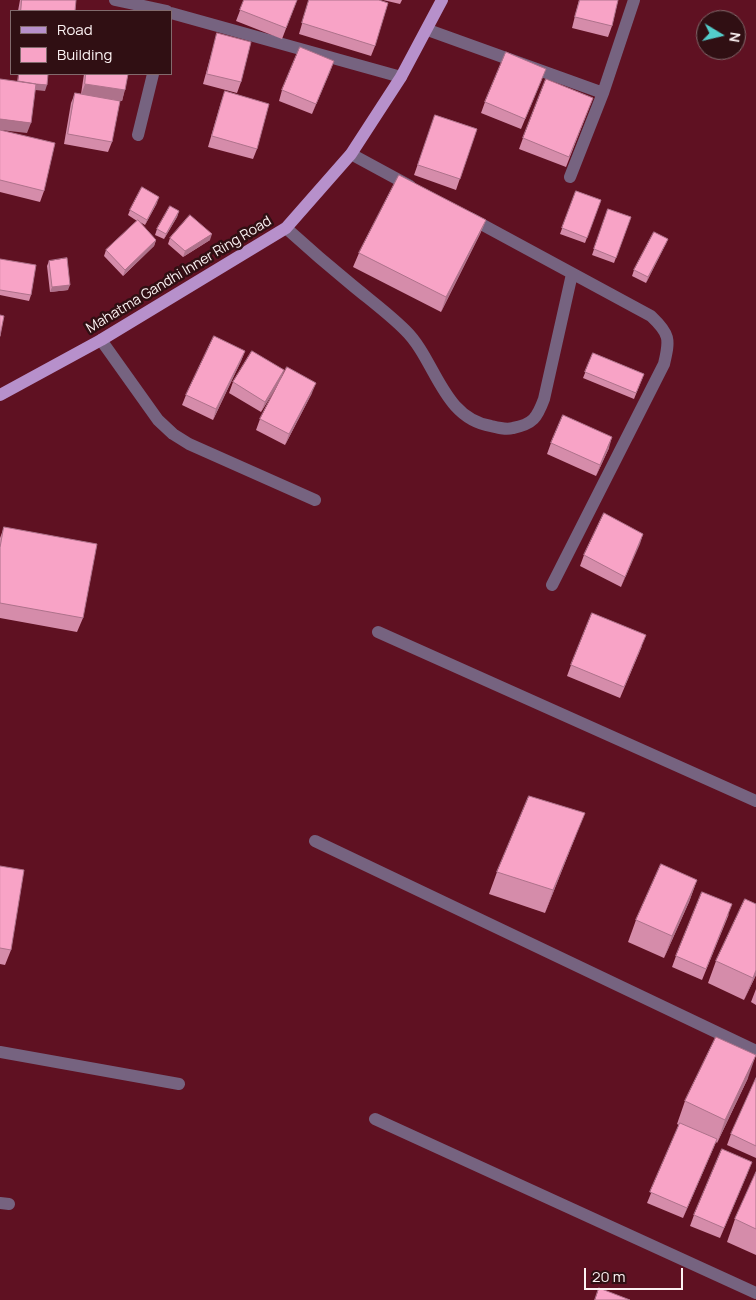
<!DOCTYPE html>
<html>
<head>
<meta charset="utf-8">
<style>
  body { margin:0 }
  #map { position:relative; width:756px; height:1300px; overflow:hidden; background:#5f1122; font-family:Manrope,sans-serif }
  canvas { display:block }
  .legend { position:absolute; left:10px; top:10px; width:162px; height:65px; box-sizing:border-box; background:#300f13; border:1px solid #826a6d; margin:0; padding:6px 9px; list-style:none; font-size:15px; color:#fcf2f3 }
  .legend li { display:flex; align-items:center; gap:10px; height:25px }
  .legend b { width:25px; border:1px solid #826a6d }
  .north { position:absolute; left:696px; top:10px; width:50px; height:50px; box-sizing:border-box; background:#300f13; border:1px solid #826a6d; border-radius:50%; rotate:99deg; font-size:14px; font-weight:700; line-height:20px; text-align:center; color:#fcf2f3 }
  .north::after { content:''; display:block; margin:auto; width:18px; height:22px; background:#53cdcb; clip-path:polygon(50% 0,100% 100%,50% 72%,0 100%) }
  .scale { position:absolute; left:584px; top:1268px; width:99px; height:22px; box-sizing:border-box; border:2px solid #fcf2f3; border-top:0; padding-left:6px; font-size:15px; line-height:18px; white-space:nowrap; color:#fcf2f3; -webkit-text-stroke:4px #300f13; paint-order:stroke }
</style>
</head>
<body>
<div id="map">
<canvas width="756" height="1300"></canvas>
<ul class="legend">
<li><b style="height:6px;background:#b790cb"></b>Road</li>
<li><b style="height:14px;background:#f8a3c6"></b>Building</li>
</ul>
<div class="north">N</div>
<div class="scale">20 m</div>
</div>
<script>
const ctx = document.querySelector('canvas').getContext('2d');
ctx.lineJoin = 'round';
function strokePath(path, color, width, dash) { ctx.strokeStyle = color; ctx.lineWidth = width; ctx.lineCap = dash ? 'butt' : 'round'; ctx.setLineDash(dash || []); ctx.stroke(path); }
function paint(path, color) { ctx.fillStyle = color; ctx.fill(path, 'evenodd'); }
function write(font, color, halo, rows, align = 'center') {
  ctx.font = font + ' Manrope,sans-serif'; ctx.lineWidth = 5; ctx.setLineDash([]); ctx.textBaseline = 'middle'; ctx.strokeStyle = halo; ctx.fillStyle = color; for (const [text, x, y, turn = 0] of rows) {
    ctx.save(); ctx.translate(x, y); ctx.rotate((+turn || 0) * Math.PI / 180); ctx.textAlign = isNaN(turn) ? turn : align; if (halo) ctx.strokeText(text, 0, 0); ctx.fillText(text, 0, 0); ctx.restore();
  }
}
strokePath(new Path2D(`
  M115,0L167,11
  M171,13L401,77
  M428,30L603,93
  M138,135L153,74
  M351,154L410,186
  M570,177L603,93L634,0
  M470,218L651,316C670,334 670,339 664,364L552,585
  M286,228C308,248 330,267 352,285C370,300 389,314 405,330C436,360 442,418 491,426C499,428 506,430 513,428C533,424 537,418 544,399L572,274
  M101,340L158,420L173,434L189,444L315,500
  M378,632L756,801
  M315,841L756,1051
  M0,1052L179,1084
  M375,1119L756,1293
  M0,1203L9,1204`), '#766380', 12);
strokePath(new Path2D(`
  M0,395L101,340L286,228L351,154L401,77L442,0`), '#b790cb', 12);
paint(new Path2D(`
  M20,0H76L75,11H18Z
  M244,0H297L282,39L236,21Z
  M309,0H379L375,46L371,56L299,34Z
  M383,0H402L400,4Z
  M579,0H618L612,26L608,37L572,28Z
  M217,33L241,82L237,93L203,84L214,44Z
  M334,61L312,114L279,101L282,90Z
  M84,74H128L122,101L117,100L112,142L108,152L64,144L71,103L75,93L81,94Z
  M542,79L521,129L481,113L485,102Z
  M225,91L257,149L253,159L208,147L221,102Z
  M593,98L566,167L519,149L523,138Z
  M435,115L477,129L456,190L414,175Z
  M0,130L44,191L40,202L0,192Z
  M576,191L601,200L585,243L560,234Z
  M157,203L145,225L140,222L156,240L154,246L123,276L104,256L106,250L137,221L128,215L130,210Z
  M608,209L631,217L614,263L592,255Z
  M179,211L177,217L164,239L155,235L157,229Z
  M486,220L480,234L441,312L353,267L359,253Z
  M170,238L210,240L183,257L168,244Z
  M668,239L646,283L632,276L634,270Z
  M0,259L31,295L29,301L0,295Z
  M49,261L68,290L50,292L47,266Z
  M245,351L241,361L213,420L182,405L186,395Z
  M593,353L644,374L634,399L583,378Z
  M284,370L280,381L261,412L229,393L233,382Z
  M312,393L285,445L256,430L260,419Z
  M551,443L609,448L596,476L547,454Z
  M4,527L83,618L77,632L0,618V538Z
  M643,534L621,587L580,566L584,555Z
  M642,646L620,698L567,676L571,665Z
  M576,835L545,913L489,894L497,872Z
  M0,866L11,950L5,965L0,964Z
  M697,880L689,902L664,958L628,942L636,920Z
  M756,904V975L744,1000L708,983L716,961Z
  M729,914L702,980L672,967L676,956Z
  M756,989V1005L751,1002Z
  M748,1078L717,1143L716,1142L683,1218L647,1203L679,1125L677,1124L685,1101Z
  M756,1078V1158L727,1145L731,1134Z
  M748,1172L720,1238L690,1226L694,1215Z
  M756,1172V1255L727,1242L735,1219Z`), '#d58caa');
paint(new Path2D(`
  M334,61L330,72L312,114L316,104Z
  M18,83L47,85L45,91L16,88Z
  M85,84L125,90L122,101L81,95Z
  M0,119L31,123L27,133L0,130Z
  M159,197L157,203L145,225L147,220Z
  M179,211L177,217L164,239L166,234Z
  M486,220L480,234L441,312L446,297Z
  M212,234L210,240L183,257L185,251Z
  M668,239L666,244L646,283L648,277Z
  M156,240L154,246L123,276L125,270Z
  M70,285L68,290L50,292L52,287Z
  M245,351L241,361L213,420L216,409Z
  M284,370L280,381L261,412L265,402Z
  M316,383L312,393L285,445L289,434Z
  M612,437L609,448L596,476L600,465Z
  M643,534L640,544L621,587L625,577Z
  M585,813L576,835L545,913L553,890Z
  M697,880L689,902L664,958L672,936Z
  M756,970V975L744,1000L753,978Z
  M756,1055L748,1078L717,1143L725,1120Z
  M717,1139L713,1149L683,1218L687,1208Z
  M752,1162L748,1172L720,1238L724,1228Z`), '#ae728b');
const building = new Path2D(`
  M22,0H76L75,11H21Z
  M244,0H297L286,28L240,10Z
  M309,0H379L388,3L375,46L302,23Z
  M580,0H618L612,26L575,17Z
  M217,33L251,42L241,82L207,74Z
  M300,47L334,61L316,104L282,90Z
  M506,52L546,69L525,119L485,102Z
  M19,74H48L47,85L36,84L18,81Z
  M86,74H128L125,90L85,84Z
  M0,79L36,84L31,123L0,119Z
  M546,79L593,98L569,157L523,138Z
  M225,91L269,104L257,149L212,136Z
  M75,93L120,101L112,142L68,134Z
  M435,115L477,129L460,179L418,165Z
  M0,130L55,143L44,191L0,180Z
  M399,175L486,220L446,297L359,253Z
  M142,187L159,197L147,220L130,210Z
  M576,191L601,200L587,238L562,228Z
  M170,206L179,211L166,234L157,229Z
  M608,209L631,217L616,258L594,249Z
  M190,215L212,234L185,251L170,238Z
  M138,220L156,240L125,270L106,250Z
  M654,232L668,239L648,277L634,270Z
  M67,258L70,285L52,287L49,261Z
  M0,259L36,265L31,295L0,290Z
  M0,315L4,316L0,336Z
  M214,336L245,351L216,409L186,395Z
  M252,351L284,370L265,402L233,382Z
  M593,353L644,374L636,393L585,372Z
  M287,367L316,383L289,434L260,419Z
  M563,415L612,437L600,465L551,443Z
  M604,513L643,534L625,577L584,555Z
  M4,527L97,544L83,618L0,603V548Z
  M592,613L646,635L624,687L571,665Z
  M529,796L585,813L553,890L497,872Z
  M661,864L697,880L672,936L636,920Z
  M0,866L24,870L11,950L0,948Z
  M702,892L732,904L706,969L676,956Z
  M745,899L756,904V970L753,978L716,961Z
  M716,1037L756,1055L725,1120L685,1101Z
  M756,1078V1146L731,1134Z
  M680,1123L717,1139L687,1208L650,1192Z
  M722,1149L752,1162L724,1228L694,1215Z
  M756,1172V1229L735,1219Z
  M599,1288L630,1300H595Z`);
paint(building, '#f8a3c6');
strokePath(building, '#ae728b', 1);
write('14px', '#fcf2f3', '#300f13', [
  ["Mahatma Gandhi Inner Ring Road",179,275,-31]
]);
</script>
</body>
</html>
